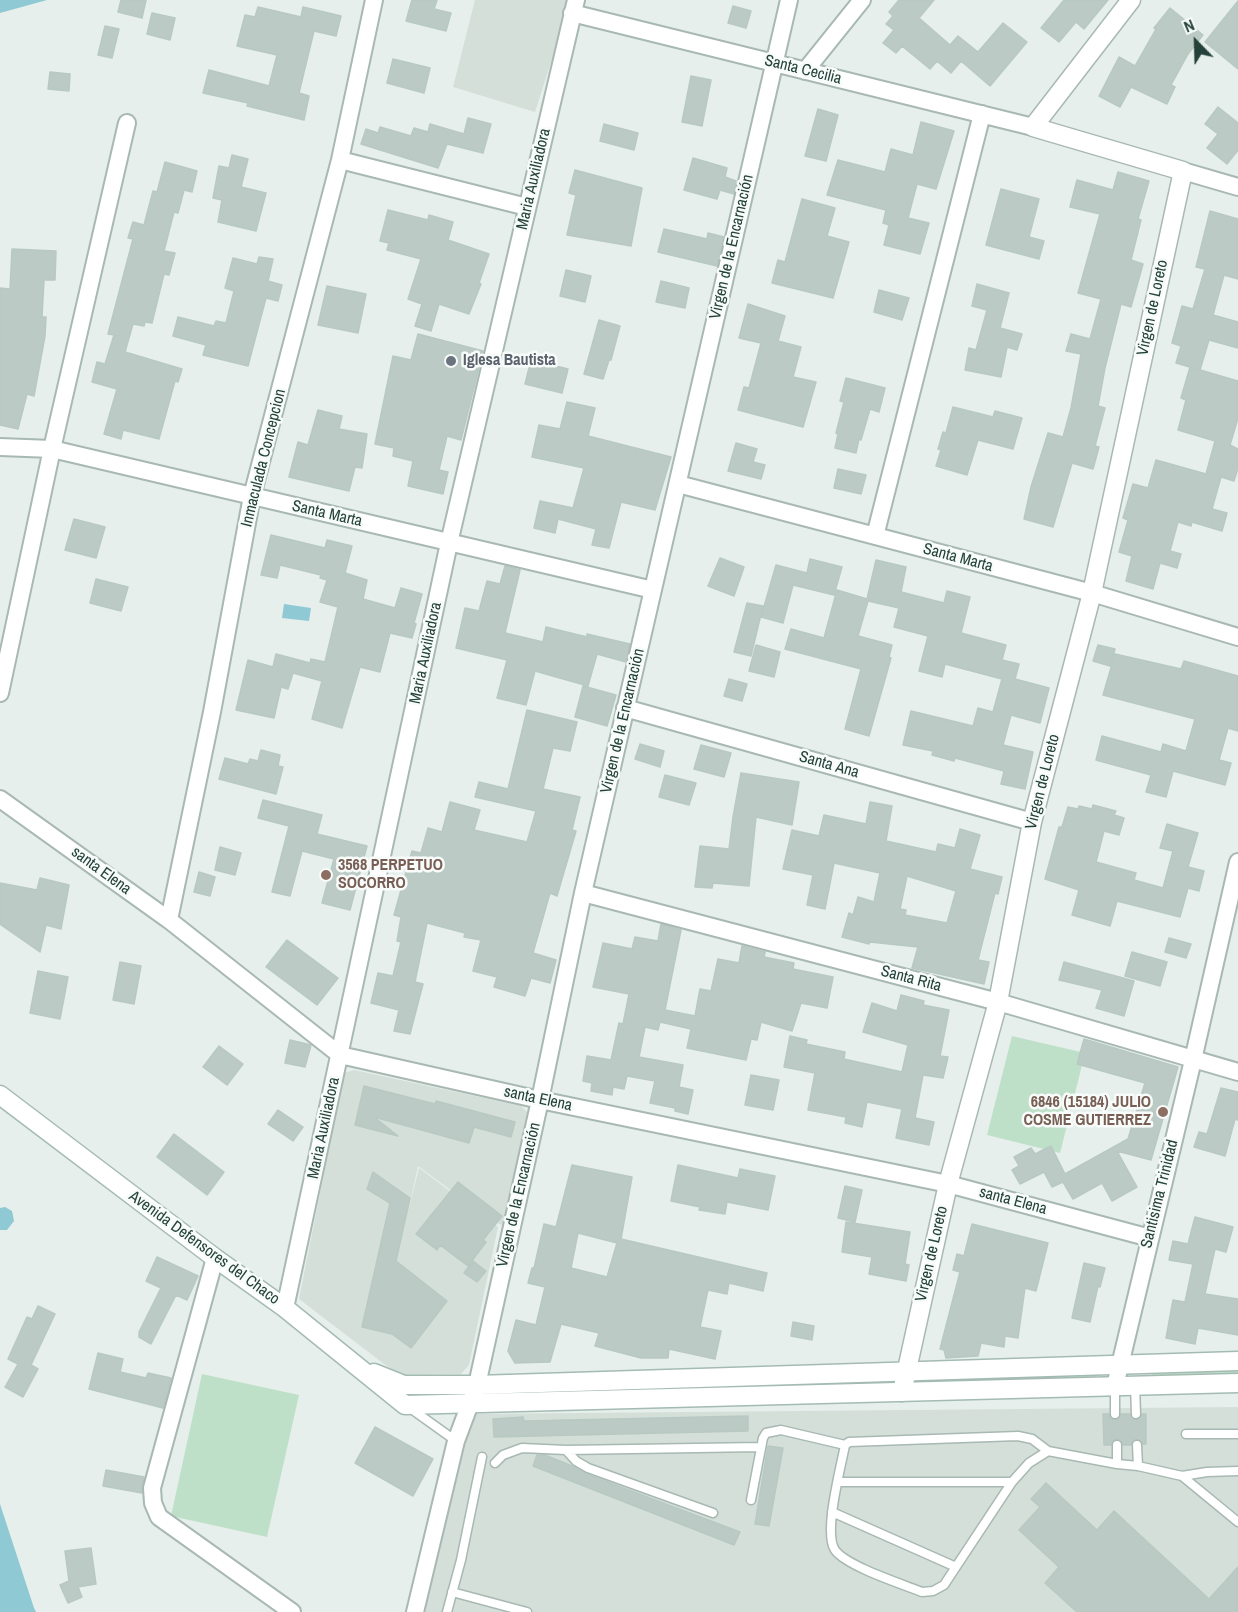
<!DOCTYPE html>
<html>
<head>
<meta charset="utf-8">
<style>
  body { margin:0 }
  #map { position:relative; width:1238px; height:1612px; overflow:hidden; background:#e6efeb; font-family:"Archivo Narrow",sans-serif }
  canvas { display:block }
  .north { position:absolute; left:1166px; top:12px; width:60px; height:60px; -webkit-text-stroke:4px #f7fbf9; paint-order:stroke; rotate:337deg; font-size:16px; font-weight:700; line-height:24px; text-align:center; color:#24423a }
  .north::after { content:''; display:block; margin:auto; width:21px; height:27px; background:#24423a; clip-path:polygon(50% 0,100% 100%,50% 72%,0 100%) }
</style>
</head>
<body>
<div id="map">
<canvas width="1238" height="1612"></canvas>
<div class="north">N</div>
</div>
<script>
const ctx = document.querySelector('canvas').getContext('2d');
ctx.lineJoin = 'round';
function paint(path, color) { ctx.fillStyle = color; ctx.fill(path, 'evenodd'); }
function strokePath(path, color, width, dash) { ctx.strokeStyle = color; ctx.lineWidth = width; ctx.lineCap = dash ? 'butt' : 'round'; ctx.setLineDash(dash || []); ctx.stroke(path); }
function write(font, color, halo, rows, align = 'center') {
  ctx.font = font + ' "Archivo Narrow",sans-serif'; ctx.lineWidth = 5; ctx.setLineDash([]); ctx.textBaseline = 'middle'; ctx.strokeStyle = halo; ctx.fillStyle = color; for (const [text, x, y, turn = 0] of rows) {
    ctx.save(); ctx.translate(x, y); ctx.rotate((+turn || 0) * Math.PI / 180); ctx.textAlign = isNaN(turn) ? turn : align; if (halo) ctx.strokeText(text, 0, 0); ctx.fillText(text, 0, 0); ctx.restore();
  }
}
paint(new Path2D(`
  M475,0H569L564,22L535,112L453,87Z
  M354,1070L521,1106L527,1112L508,1227L494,1222L418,1166L408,1212L419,1168L498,1227L469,1365L461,1374L403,1375L392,1370L299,1299L344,1073Z
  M1238,1407V1612H423L473,1414Z`), '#d4dfda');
paint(new Path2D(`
  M1012,1036L1085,1053L1060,1153L987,1135Z
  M1238,1369V1376L1222,1374L1153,1376L1152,1374Z
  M202,1374L299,1395L267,1537L171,1516Z
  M1096,1375V1378L933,1382V1381Z
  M870,1382V1384L657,1390L656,1388Z`), '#bfe0c8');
paint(new Path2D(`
  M0,0H47L0,13Z
  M284,604L311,608L309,621L282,618Z
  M5,1207L12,1211L14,1221L7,1230H0V1208Z
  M0,1504L34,1608L36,1612H0Z`), '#8ec9d4');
const building = new Path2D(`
  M121,0H146L142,18L118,12Z
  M412,0H437L434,9L451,13L446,31L406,21Z
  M899,0H934L919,18L950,45L958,36L978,52L1003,23L1027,42L990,86L961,61L951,73L937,61L930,69L902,46L896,53L883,43L894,30L886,24L893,16L889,12Z
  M1064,0H1108L1084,29L1076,22L1059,42L1041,28Z
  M1238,1V69L1205,42Z
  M733,6L751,11L746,28L728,23Z
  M258,7L301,17L303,7L341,16L336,36L314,31L299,93L309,96L304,120L247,106L248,103L203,93L209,70L269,86L277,55L237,46L245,15L255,17Z
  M1170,8L1203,35L1188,54L1171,85L1175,87L1167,104L1131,87L1120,107L1099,96L1119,57L1135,66L1156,29L1154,28Z
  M152,13L175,18L170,40L147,34Z
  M105,26L119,29L112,58L98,55Z
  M393,59L430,68L424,93L387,83Z
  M50,72L70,74L69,91L48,89Z
  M691,76L711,80L702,126L682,122Z
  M1218,107L1238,123V150L1227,164L1207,148L1218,134L1205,124Z
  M818,109L838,115L826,161L805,156Z
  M468,118L491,124L483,153L447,144L438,168L361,144L366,129L378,133L380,127L411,136L414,128L428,132L430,124L464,134Z
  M921,122L954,131L936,189L917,184L908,218L929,223L920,254L884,245L889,225L883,223L886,210L827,195L838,160L885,172L891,149L913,155Z
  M604,124L638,133L634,150L600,141Z
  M232,155L248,159L241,187L266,193L256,231L218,222L222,200L213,198L219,166L229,168Z
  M693,158L727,168L725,177L736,181L734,194L720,190L717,199L684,190Z
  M165,162L197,171L192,192L184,190L178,213L174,212L164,251L175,253L169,275L164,274L152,323L145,322L144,326L133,324L125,352L182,369L178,382L175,381L159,439L123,430L121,439L104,434L117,389L92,382L97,362L105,364L114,335L108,334L133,239L128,238L133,222L144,225L153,191L157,192Z
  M575,170L642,188L631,246L567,235L576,195L569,193Z
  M1118,172L1149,181L1138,219L1141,220L1131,260L1143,264L1131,307L1121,304L1105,368L1098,406L1105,408L1095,446L1099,447L1093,469L1072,463L1053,527L1024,519L1031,487L1048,433L1063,437L1071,408L1081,354L1066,351L1071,334L1090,339L1101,299L1078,293L1100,214L1070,207L1077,180L1113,190Z
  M1001,189L1039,199L1029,237L1044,241L1039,259L986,245Z
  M802,199L835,208L827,236L849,242L833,298L772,283L778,260L785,262Z
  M388,210L428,220L429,215L453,222L448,240L489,254L479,283L481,284L469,314L439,304L431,331L415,326L422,304L408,299L421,259L387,250L389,243L380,241Z
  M1210,211L1238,219V279L1224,275L1213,315L1238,322V348L1209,340L1200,370L1176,363L1181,346L1172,343L1182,306L1193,309L1205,269L1196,267Z
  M664,229L707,239L708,233L724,237L717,266L658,252Z
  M12,249L56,251L55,280H44L42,317H46L45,336L34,396L27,394L18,429L0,425V288L10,289Z
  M259,257L273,259L268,281L282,285L278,301L266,298L248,366L203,355L206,345L173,336L178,317L214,326L216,321L226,323L234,291L225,288L233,258L257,264Z
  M566,270L591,276L585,302L560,296Z
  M661,281L689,288L685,308L656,302Z
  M977,284L1009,293L1000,328L1022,334L1017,350L1007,347L1001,377L965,370L969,348L976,350L987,310L972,306Z
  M327,286L366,294L358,333L318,325Z
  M879,290L909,298L902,320L874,312Z
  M748,304L785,316L778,341L801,347L793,377L816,382L803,427L738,410L744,387L749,388L761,343L739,338Z
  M599,320L620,326L611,360H609L603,379L584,374Z
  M418,334L483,351L461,440L447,436L439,470L448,472L443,494L408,486L413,461L393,456L394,448L375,444L393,356L411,360Z
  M531,360L568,369L562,393L525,384Z
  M1190,367L1238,381V418L1230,445L1238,449V468L1234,481L1221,477L1212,509L1227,513L1222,531L1192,522L1191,526L1178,522L1170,551L1181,554L1177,568L1160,563L1153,589L1126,581L1132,556L1119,552L1128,520L1123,518L1133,484L1148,488L1156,460L1206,474L1215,441L1178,430L1186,400L1181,398Z
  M846,378L885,388L879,412L870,409L861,440L859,439L856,453L835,448L838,434L836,433L844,402L840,401Z
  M567,402L595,408L588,436L671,457L655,510L621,502L609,548L592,545L596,529L558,519L555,533L534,528L540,501L573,508L584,468L532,457L539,425L560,429Z
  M953,407L993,417L995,411L1022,418L1013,449L978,440L967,475L936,466L941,450L938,449L943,432L946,433Z
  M318,410L342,416L339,429L367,434L362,468L355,467L349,491L289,477L298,442L308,445Z
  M736,443L757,449L753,462L765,465L761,479L728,471Z
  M838,469L866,475L861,494L834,488Z
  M74,519L105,527L96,558L65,550Z
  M271,535L325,548L327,540L352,546L345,573L367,580L363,599L395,608L401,588L422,594L414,623L416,624L412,638L390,633L380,672L360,667L342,728L312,719L322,681L293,673L288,689L281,687L274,718L236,710L248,660L273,667L276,654L310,663L311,659L325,662L338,607L320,602L327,580L320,578L321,575L280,565L277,578L261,575Z
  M720,558L744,567L734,596L708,586Z
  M810,559L842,567L834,595L793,585L783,623L761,617L776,565L807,573Z
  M876,560L906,567L901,592L944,603L947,591L970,597L961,633L1006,645L1002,660L1019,664L1015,679L1049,688L1040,723L1011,715L1003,745L1033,752L1025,789L1001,784L1004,771L955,758L954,761L932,755L933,751L903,745L911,711L973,726L978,708L993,712L1002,679L945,664L942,677L919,671L928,636L894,627L899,608L868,601L858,636L892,645L889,657L891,658L869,736L845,729L861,669L785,649L791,629L824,638L837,590L867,599Z
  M505,566L520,570L505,633L543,642L546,627L587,637V634L630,644L626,662L597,654L588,686L535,671L526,705L497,698L507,660L456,648L465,608L479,611L487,581L500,584Z
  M96,579L128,587L121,611L90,603Z
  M747,603L763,606L751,656L734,652Z
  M756,645L780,652L774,677L749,671Z
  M1098,645L1115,649L1110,666L1093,661Z
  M1115,654L1181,669L1184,661L1238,676V731L1228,728L1219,760L1231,763L1225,785L1173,771L1166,797L1146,792L1151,775L1096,760L1102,736L1161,752L1163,744L1186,751L1195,719L1103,695Z
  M729,679L747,684L742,701L724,696Z
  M583,686L616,695L607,726L575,717Z
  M527,710L577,722L570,751L553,748L543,789L580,797L572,830L576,831L557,896L550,893L533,953L556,960L550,983L531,978L525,996L494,987L497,977L473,971L481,940L464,937L465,933L427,923L415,982L423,984L410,1034L394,1031L399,1010L371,1003L378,973L393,976L401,942L397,941L401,917L394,915L412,851L421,853L428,828L442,832L450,802L480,810L474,830L527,842L536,811L475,797L479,782L508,789Z
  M640,744L664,751L660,767L635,759Z
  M701,745L731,753L724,777L694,769Z
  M261,750L280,755L278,766L283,767L276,794L219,779L225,758L248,764L250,759L258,761Z
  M741,773L799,782L792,825L756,817L749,886L713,883L712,888L695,887L700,846L729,849L733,817Z
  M665,775L696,783L689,805L659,797Z
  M263,800L322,815L317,834L367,846L350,910L322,903L334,859L302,851L290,896L272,892L289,826L258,818Z
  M870,802L892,806L886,841L936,852L938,844L955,848L960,829L980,835L970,869L1002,877L998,894L995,893L978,960L989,962L984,984L912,968L918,947L870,942L869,944L842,937L849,913L853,915L858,897L874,902L880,873L834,863L825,909L807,905L813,875L783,869L792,830L819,836L824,815L866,824ZM907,876L956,891L947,923L905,915L906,910L900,909Z
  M1093,805L1116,811L1114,815L1124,818L1119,835L1104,831L1096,862L1136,873L1134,880L1163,888L1173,851L1160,848L1167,824L1198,833L1188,867L1204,871L1199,891L1188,888L1180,917L1117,901L1110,926L1072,915L1079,890L1045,879L1059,827H1062L1068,807L1078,809L1079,806L1092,809Z
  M220,847L241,853L235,875L215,870Z
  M199,872L215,877L210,896L194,892Z
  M40,878L69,885L61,929L46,925L40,952L0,924V883L37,890Z
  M661,924L681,930L665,1010L695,1016L700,989L711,991L718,959L739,963L742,946L765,952L764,957L794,963L793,969L833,977L827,1008L801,1003L792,1031L761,1022L757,1040L751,1039L746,1060L687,1048L691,1029L660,1022L658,1030L645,1027L639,1057L683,1065L679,1087L693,1090L688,1114L675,1111V1108L650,1103L655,1081L627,1076L624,1089L613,1087L612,1095L591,1091L592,1083L583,1081L587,1056L611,1060L619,1023L623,1024L629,994L593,987L603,943L632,949L635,937L658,941Z
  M1169,938L1191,944L1186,958L1165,952Z
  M287,940L338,978L317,1005L266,967Z
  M1132,952L1167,962L1160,986L1125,976Z
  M120,962L141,966L134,1004L113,1000Z
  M1064,962L1134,981L1124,1016L1096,1008L1102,990L1059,980Z
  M38,971L68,977L60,1019L30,1013Z
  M901,995L924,1001L923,1005L949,1010L940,1056L948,1057L943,1078L923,1075L915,1118L934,1122L929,1145L896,1138L902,1109L867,1102L862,1127L845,1123L846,1117L808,1110L815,1073L784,1067L790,1036L807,1040L806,1044L845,1052L844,1059L902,1072L908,1045L863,1032L872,1003L897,1011Z
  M1084,1039L1178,1067L1151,1160L1117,1151L1137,1187L1112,1201L1102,1183L1073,1199L1063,1182L1052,1187L1044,1172L1020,1184L1012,1170L1019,1166L1014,1157L1031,1148L1035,1154L1051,1146L1065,1174L1128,1139L1145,1083L1077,1064Z
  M290,1040L311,1045L305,1067L285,1063Z
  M219,1046L243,1064L227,1085L203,1067Z
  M751,1075L779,1080L773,1110L745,1105Z
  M364,1086L435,1104L436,1101L515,1122L511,1137L474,1127L469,1143L374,1117L398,1136L355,1125Z
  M1221,1088L1238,1092V1120L1235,1119L1225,1156L1194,1147L1199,1132L1207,1134Z
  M278,1110L303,1127L293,1141L268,1124Z
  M174,1134L224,1172L207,1195L157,1157Z
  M572,1165L632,1177L621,1239L767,1273L763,1291L729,1283L727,1294L708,1290L700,1327L721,1331L715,1359L669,1349L668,1358H641L595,1346L599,1333L561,1324L550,1362L515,1363L508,1351L516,1320L536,1325L545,1287L528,1283L532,1268H534L544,1224L556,1227ZM578,1233L617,1243L607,1277L571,1268Z
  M678,1165L738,1178L740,1169L775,1176L768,1210L727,1202L725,1214L699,1210L700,1207L671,1201Z
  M373,1172L410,1198L396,1261L447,1301L411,1348L392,1334L362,1327L390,1203L367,1189Z
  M458,1182L502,1216L483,1240L486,1242L468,1266L440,1245L437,1250L416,1234Z
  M845,1186L862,1190L855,1222L838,1218Z
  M1195,1217L1233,1227L1226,1252L1215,1249L1205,1294L1238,1299V1335L1198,1328L1195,1344L1166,1338L1173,1300L1185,1302L1193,1264L1169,1260L1173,1241L1188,1244Z
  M846,1222L910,1232L905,1264L909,1265L906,1281L869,1274L872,1257L842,1252Z
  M972,1224L1048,1243L1036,1291L1025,1288L1018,1338L1005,1336L1004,1347L981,1343L978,1356L946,1358L944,1350L940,1349L960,1272L953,1270L957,1254L964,1256Z
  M157,1257L198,1276L187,1300L176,1295L151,1344L139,1337V1332L161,1288L146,1281Z
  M473,1261L486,1271L477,1282L464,1273Z
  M1084,1263L1105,1268L1100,1287L1098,1286L1090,1322L1072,1318Z
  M38,1306L55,1314L31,1365L38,1369L23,1397L5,1387L18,1364L8,1359L27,1317L32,1319Z
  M793,1322L814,1326L812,1340L791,1336Z
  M98,1353L123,1359L120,1372L146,1378L148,1373L171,1378L163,1408L89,1389Z
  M1103,1414H1109L1111,1419L1116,1420L1121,1414H1130L1131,1418L1136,1420L1140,1419L1142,1414H1146V1444H1143L1137,1439L1133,1440L1131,1445H1123L1121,1440L1116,1439L1112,1441L1111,1445H1104Z
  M748,1416V1431L494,1437L493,1419L523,1417L524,1421Z
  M375,1427L433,1459L413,1496L355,1463Z
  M768,1446L783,1448L769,1526L755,1524Z
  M537,1455H545L572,1466L586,1474L740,1532L734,1545L533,1466Z
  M106,1470L144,1477L142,1493L103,1486Z
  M1046,1483L1097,1530L1114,1511L1209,1599L1238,1567V1612H1077L1045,1583L1059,1567L1019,1530L1040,1507L1031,1499Z
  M91,1548L96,1584L78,1587L82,1597L68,1603L60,1585L69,1581L65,1551Z`);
paint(building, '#bbcac4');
strokePath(building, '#b8c9c2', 1.5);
const service = new Path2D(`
  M1135,1385L1136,1414
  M1115,1386V1414
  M410,1408L456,1441
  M1186,1434H1238
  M1137,1445L1138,1466L1182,1476L1207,1472L1238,1471
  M566,1450L576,1461L588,1468L713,1513
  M1048,1451L1032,1439L1018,1436L849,1442L845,1445C841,1467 823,1533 835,1550C846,1566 902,1584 922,1592L933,1591L944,1585L1012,1482L1029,1463L1048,1451L1117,1464V1445
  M495,1463L503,1455L522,1448L566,1450L761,1447
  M1117,1464L1138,1466
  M1182,1476L1238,1522
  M838,1482H1012
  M751,1500L763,1438L766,1433L781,1430L845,1445
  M832,1512L956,1567
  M452,1592L527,1612
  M447,1612L461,1560L482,1457`);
const minor = new Path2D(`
  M572,13L1033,127
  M805,71L862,0
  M340,160L527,207
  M1183,171L1238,187
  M0,447L52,449L653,590
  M678,484L1092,593L1238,637
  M875,536L982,114
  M0,693L52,449L127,123
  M625,708L1032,822
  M0,799L169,920L340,1055L540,1100L948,1184L1150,1238
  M583,893L998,1002L1238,1072
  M169,920L212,712L252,496L340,160L374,0
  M215,1258L152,1488L153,1503L159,1517L292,1612
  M285,1308L449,543L576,0
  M1115,1386L1193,1060L1238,862
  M415,1612L456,1441L477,1385L540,1100L583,893L789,0`);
const tertiary = new Path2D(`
  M902,1392L948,1184L998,1002L1032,822L1092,593L1183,171L1033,127L1131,0`);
const secondary = new Path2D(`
  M0,1095L215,1258L285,1308L405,1405L1238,1383
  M374,1373L404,1385H477L1238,1361`);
strokePath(service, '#a8b8b2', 11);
strokePath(minor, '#a8b8b2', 20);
strokePath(tertiary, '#a8b8b2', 21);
strokePath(secondary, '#a4bbb3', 21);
strokePath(service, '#fff', 8);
strokePath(minor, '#fff', 16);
strokePath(tertiary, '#fff', 18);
strokePath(secondary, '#fff', 18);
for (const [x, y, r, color] of [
  [451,361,6,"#6b7280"],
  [326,875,6,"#8d6e63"],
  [1163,1112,6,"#8d6e63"]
]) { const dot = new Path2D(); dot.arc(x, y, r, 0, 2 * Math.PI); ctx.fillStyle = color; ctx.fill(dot); strokePath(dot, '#f7fbf9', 2); }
write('16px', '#24423a', '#f7fbf9', [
  ["Santa Cecilia",803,70,14],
  ["Maria Auxiliadora",534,179,-77],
  ["Virgen de la Encarnación",732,247,-77],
  ["Virgen de Loreto",1153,308,-78],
  ["Inmaculada Concepcion",264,458,-76],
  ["Santa Marta",327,514,13],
  ["Santa Marta",958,558,15],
  ["Maria Auxiliadora",426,653,-78],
  ["Virgen de la Encarnación",623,721,-77],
  ["Santa Ana",829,765,16],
  ["Virgen de Loreto",1043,782,-76],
  ["santa Elena",101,871,36],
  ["Santa Rita",911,979,15],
  ["santa Elena",538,1099,12],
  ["Maria Auxiliadora",324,1128,-78],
  ["Santisima Trinidad",1160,1194,-76],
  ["Virgen de la Encarnación",519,1195,-77],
  ["santa Elena",1013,1201,15],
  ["Avenida Defensores del Chaco",204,1248,36],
  ["Virgen de Loreto",932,1254,-77]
]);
write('bold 16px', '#5b616d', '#f7fbf9', [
  ["Iglesa Bautista",463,361]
], 'left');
write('bold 16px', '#785e54', '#f7fbf9', [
  ["3568 PERPETUO",338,866],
  ["SOCORRO",338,884],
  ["6846 (15184) JULIO",1151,1103,"right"],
  ["COSME GUTIERREZ",1151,1121,"right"]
], 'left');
</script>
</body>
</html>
